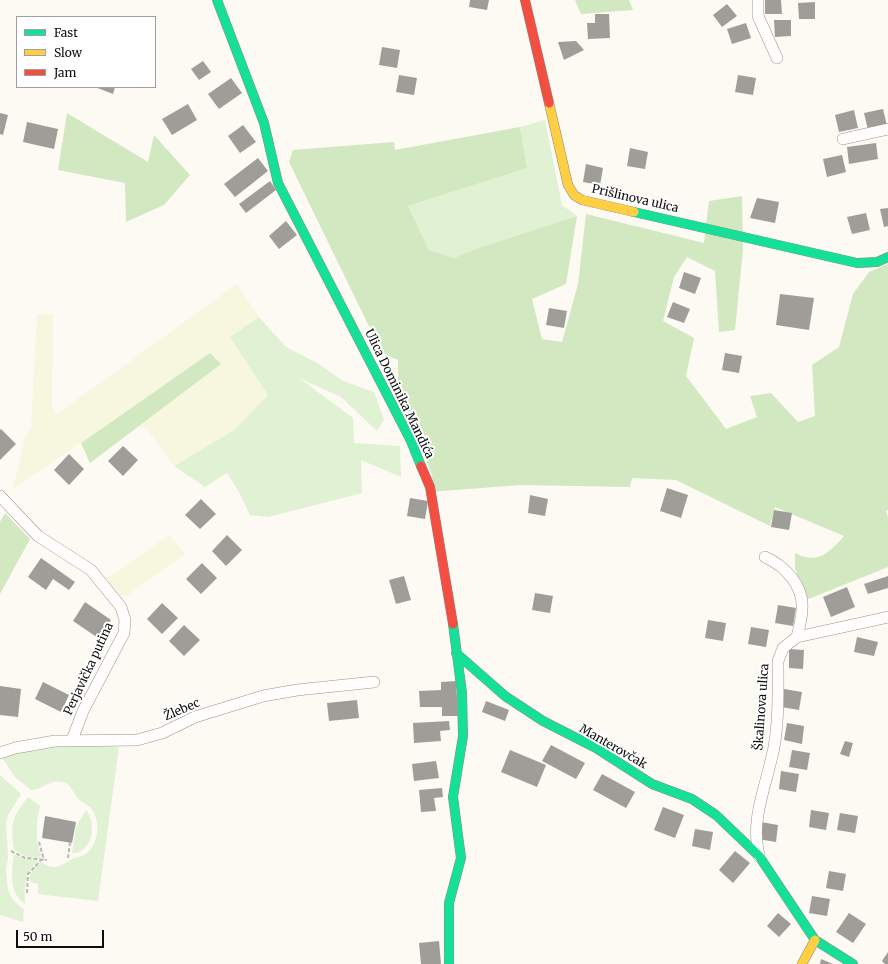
<!DOCTYPE html>
<html>
<head>
<meta charset="utf-8">
<style>
  body { margin:0 }
  #map { position:relative; width:888px; height:964px; overflow:hidden; background:#fcfaf2; font-family:Merriweather,serif }
  canvas { display:block }
  .legend { position:absolute; left:16px; top:16px; width:140px; height:72px; box-sizing:border-box; background:#fff; border:1px solid #9f9f9f; margin:0; padding:5px 7px; list-style:none; font-size:12px; color:#0e0e0e }
  .legend li { display:flex; align-items:center; gap:8px; height:20px }
  .legend b { width:20px; border:1px solid #9f9f9f }
  .scale { position:absolute; left:16px; top:930px; width:88px; height:18px; box-sizing:border-box; border:2px solid #0e0e0e; border-top:0; padding-left:5px; font-size:12px; line-height:14px; white-space:nowrap; color:#0e0e0e; -webkit-text-stroke:3px #fff; paint-order:stroke }
</style>
</head>
<body>
<div id="map">
<canvas width="888" height="964"></canvas>
<ul class="legend">
<li><b style="height:5px;background:#16e098"></b>Fast</li>
<li><b style="height:5px;background:#ffcf43"></b>Slow</li>
<li><b style="height:5px;background:#f24e42"></b>Jam</li>
</ul>
<div class="scale">50 m</div>
</div>
<script>
const ctx = document.querySelector('canvas').getContext('2d');
ctx.lineJoin = 'round';
function paint(path, color) { ctx.fillStyle = color; ctx.fill(path, 'evenodd'); }
function strokePath(path, color, width, dash) { ctx.strokeStyle = color; ctx.lineWidth = width; ctx.lineCap = dash ? 'butt' : 'round'; ctx.setLineDash(dash || []); ctx.stroke(path); }
function write(font, color, halo, rows, align = 'center') {
  ctx.font = font + ' Merriweather,serif'; ctx.lineWidth = 4; ctx.setLineDash([]); ctx.textBaseline = 'middle'; ctx.strokeStyle = halo; ctx.fillStyle = color; for (const [text, x, y, turn = 0] of rows) {
    ctx.save(); ctx.translate(x, y); ctx.rotate((+turn || 0) * Math.PI / 180); ctx.textAlign = isNaN(turn) ? turn : align; if (halo) ctx.strokeText(text, 0, 0); ctx.fillText(text, 0, 0); ctx.restore();
  }
}
paint(new Path2D(`
  M237,284L259,317L231,337L268,394L234,430L174,466L147,429L139,426L220,364L210,353L13,489L25,438L31,428L37,314L53,315L52,405L57,414Z
  M169,535L185,554L126,596L120,595L107,579Z`), '#f7f7df');
paint(new Path2D(`
  M545,120L562,205L577,216L478,248L454,258L429,250L408,206L527,168L520,127Z
  M259,317L286,347L319,364L343,381L374,392L384,420L377,431L341,397L299,378L353,418L354,443L400,446L401,477L361,460L362,493L268,517L250,515L239,492L227,473L205,487L174,466L234,430L268,395L230,337Z
  M69,745L119,747L98,901L38,894V884L31,882L29,878L34,867L42,862C54,872 62,865 72,859C76,857 81,857 84,855C98,847 101,824 93,811C90,805 83,804 79,799C73,794 72,784 63,782C50,778 43,790 31,790L15,777L3,759L8,755Z
  M0,775L21,794L8,815L6,823L8,857L6,870L8,890L13,900L24,910L23,922L0,915Z
  M28,797L40,806C36,823 35,839 41,856L39,858L27,857L14,850C10,824 12,817 28,797Z
  M86,810C97,823 93,853 72,853L76,827Z
  M14,854L24,859L38,860C23,876 25,884 25,904C9,893 11,872 14,854Z`), '#e1f1d3');
paint(new Path2D(`
  M575,0H629L633,10L581,14Z
  M67,113L148,162L154,135L190,175L164,205L126,222L125,183L58,170Z
  M520,127L527,168L408,206L429,250L454,258L478,248L577,216L566,284L532,299L542,339L562,342L578,284L586,214L704,243L709,201L742,196L743,249L735,330L719,332L715,271L687,257L674,277L663,321L694,338L686,376L726,429L757,417L750,396L771,393L798,422L815,416L812,365L839,347L853,294L869,272L888,264V510L886,511L888,517V567L806,600L795,568V553C817,565 829,553 844,536L775,507L770,526L676,480L632,478L630,487L521,485L428,492L432,475L398,385V360L382,353L289,162L293,150L394,142L395,150Z
  M210,353L221,364L90,463L81,443Z
  M5,513L30,539L0,594V522Z`), '#d1e8c0');
paint(new Path2D(`
  M470,0H489L487,10L469,7Z
  M765,0H781L782,14H765Z
  M815,2V19H799L798,3Z
  M727,4L737,16L722,27L713,15Z
  M595,14H609L610,38L588,39L587,23H595Z
  M774,20H791V36L775,37Z
  M746,23L751,38L732,44L727,29Z
  M576,41L584,50L564,60L558,42Z
  M382,47L400,50L397,68L379,65Z
  M203,61L211,72L199,80L191,69Z
  M399,75L417,78L414,95L396,92Z
  M738,75L756,78L753,95L735,92Z
  M231,78L242,93L219,109L208,94Z
  M95,87H115L113,94Z
  M188,104L197,120L172,135L162,119Z
  M883,109L887,126L868,130L864,113Z
  M854,110L858,128L839,132L835,115Z
  M0,113L8,115L3,135L0,134Z
  M27,122L58,129L54,149L23,142Z
  M243,125L256,142L240,153L228,136Z
  M876,143L878,159L849,164L847,147Z
  M630,148L648,152L645,169L627,166Z
  M842,155L846,172L827,177L823,159Z
  M258,158L268,171L235,197L224,184Z
  M586,164L603,168L600,185L583,182Z
  M270,181L276,190L246,213L239,204Z
  M757,198L779,202L775,223L750,218Z
  M888,208V226L884,227L880,209Z
  M866,213L870,230L852,234L847,217Z
  M286,221L297,235L279,249L269,236Z
  M684,272L701,278L695,294L679,288Z
  M780,294L814,298L809,330L776,325Z
  M673,302L690,309L684,323L667,317Z
  M549,308L567,311L564,328L546,325Z
  M725,353L742,356L739,373L722,370Z
  M1,429L16,444L0,460V430Z
  M123,446L138,460L123,476L108,461Z
  M69,454L84,469L69,485L54,470Z
  M667,488L688,495L681,518L660,511Z
  M530,495L548,499L545,516L528,513Z
  M410,498L428,501L425,519L407,516Z
  M201,499L216,514L200,529L185,515Z
  M774,510L792,513L789,530L771,527Z
  M227,535L242,550L226,566L212,551Z
  M41,558L75,582L69,590L53,579L46,590L28,577Z
  M202,563L217,578L201,594L186,579Z
  M404,576L411,600L396,604L389,580Z
  M888,576V588L868,594L864,584Z
  M847,587L855,607L831,617L823,597Z
  M535,593L553,596L550,613L532,610Z
  M85,602L111,620L98,638L73,621Z
  M162,603L178,618L162,634L147,619Z
  M778,605L796,608L793,626L775,623Z
  M708,620L726,623L723,641L705,638Z
  M184,625L200,640L184,656L169,641Z
  M751,627L769,630L766,647L748,644Z
  M857,637L878,642L874,656L854,652Z
  M789,649L804,650L803,669L789,668Z
  M456,681L458,716H442V707H420L419,691L441,690V682Z
  M43,682L69,695L61,712L35,699Z
  M0,686L21,689L18,717L0,715Z
  M784,689L802,692L799,710L781,707Z
  M357,700L359,718L329,721L327,703Z
  M486,701L509,710L505,721L482,712Z
  M449,721L450,730L440,731L441,741L414,743L413,723Z
  M787,723L804,726L802,744L784,740Z
  M845,741L853,743L849,757L840,754Z
  M551,745L585,763L576,779L542,761Z
  M510,750L546,765L537,787L501,772Z
  M792,750L810,753L807,770L789,767Z
  M436,761L439,778L414,781L412,764Z
  M781,771L799,774L796,792L779,789Z
  M602,774L635,792L626,808L593,790Z
  M442,788L443,797L434,798L436,811L421,812L419,790Z
  M663,807L684,815L675,838L654,830Z
  M811,810L829,813L826,830L809,827Z
  M840,813L858,816L855,833L837,830Z
  M45,816L76,822L72,843L42,838Z
  M761,822L778,825L776,842L758,839Z
  M695,829L713,832L710,850L692,846Z
  M735,851L750,863L733,883L719,870Z
  M829,871L846,874L843,891L826,888Z
  M812,896L830,899L827,916L809,913Z
  M778,913L791,924L779,937L767,926Z
  M849,913L866,924L853,943L836,932Z
  M439,941L441,964H421L419,943Z
  M888,952V964H885L882,961Z
  M821,959L833,964H820Z`), '#9f9d98');
const street = new Path2D(`
  M758,0V16L777,58
  M843,139L888,129
  M0,496L38,536L91,570L121,607L125,620L124,633L83,711L72,740
  M765,557C785,566 804,586 802,609C802,618 799,628 797,637
  M0,753L15,748L55,741L137,740L162,733L195,717L263,696L297,690L374,682
  M759,856C750,817 767,785 774,747C779,719 778,690 778,661L783,648L797,637L888,617`);
const fast = new Path2D(`
  M217,0L264,123L278,183L411,441L421,466
  M634,212L857,263L877,262L888,257
  M456,653L505,696L543,721L596,748L652,784L692,799L716,815L759,856L815,940L853,964
  M449,964V903L461,858L453,797L463,736L462,693L453,624`);
const slow = new Path2D(`
  M549,103L568,185L574,195L582,200L634,212
  M802,964L815,940`);
const jam = new Path2D(`
  M525,0L549,103
  M421,466L430,487L453,624`);
strokePath(street, '#959491', 12);
strokePath(fast, '#8c8b87', 10);
strokePath(slow, '#8c8b87', 10);
strokePath(jam, '#8c8b87', 10);
strokePath(new Path2D(`
  M39,842L44,860
  M11,851L25,858L47,860
  M68,858L70,843
  M27,893L28,874L41,860`), '#b8b8b6', 2, [4, 2]);
strokePath(street, '#fffefd', 11);
strokePath(fast, '#16e098', 9);
strokePath(slow, '#ffcf43', 9);
strokePath(jam, '#f24e42', 9);
write('12px', '#0e0e0e', '#fff', [
  ["Prišlinova ulica",635,199,13],
  ["Ulica Dominika Mandića",399,394,64],
  ["Perjavička putina",89,669,-65],
  ["Škalinova ulica",762,707,-86],
  ["Žlebec",182,710,-23],
  ["Manterovčak",613,747,30]
]);
</script>
</body>
</html>
